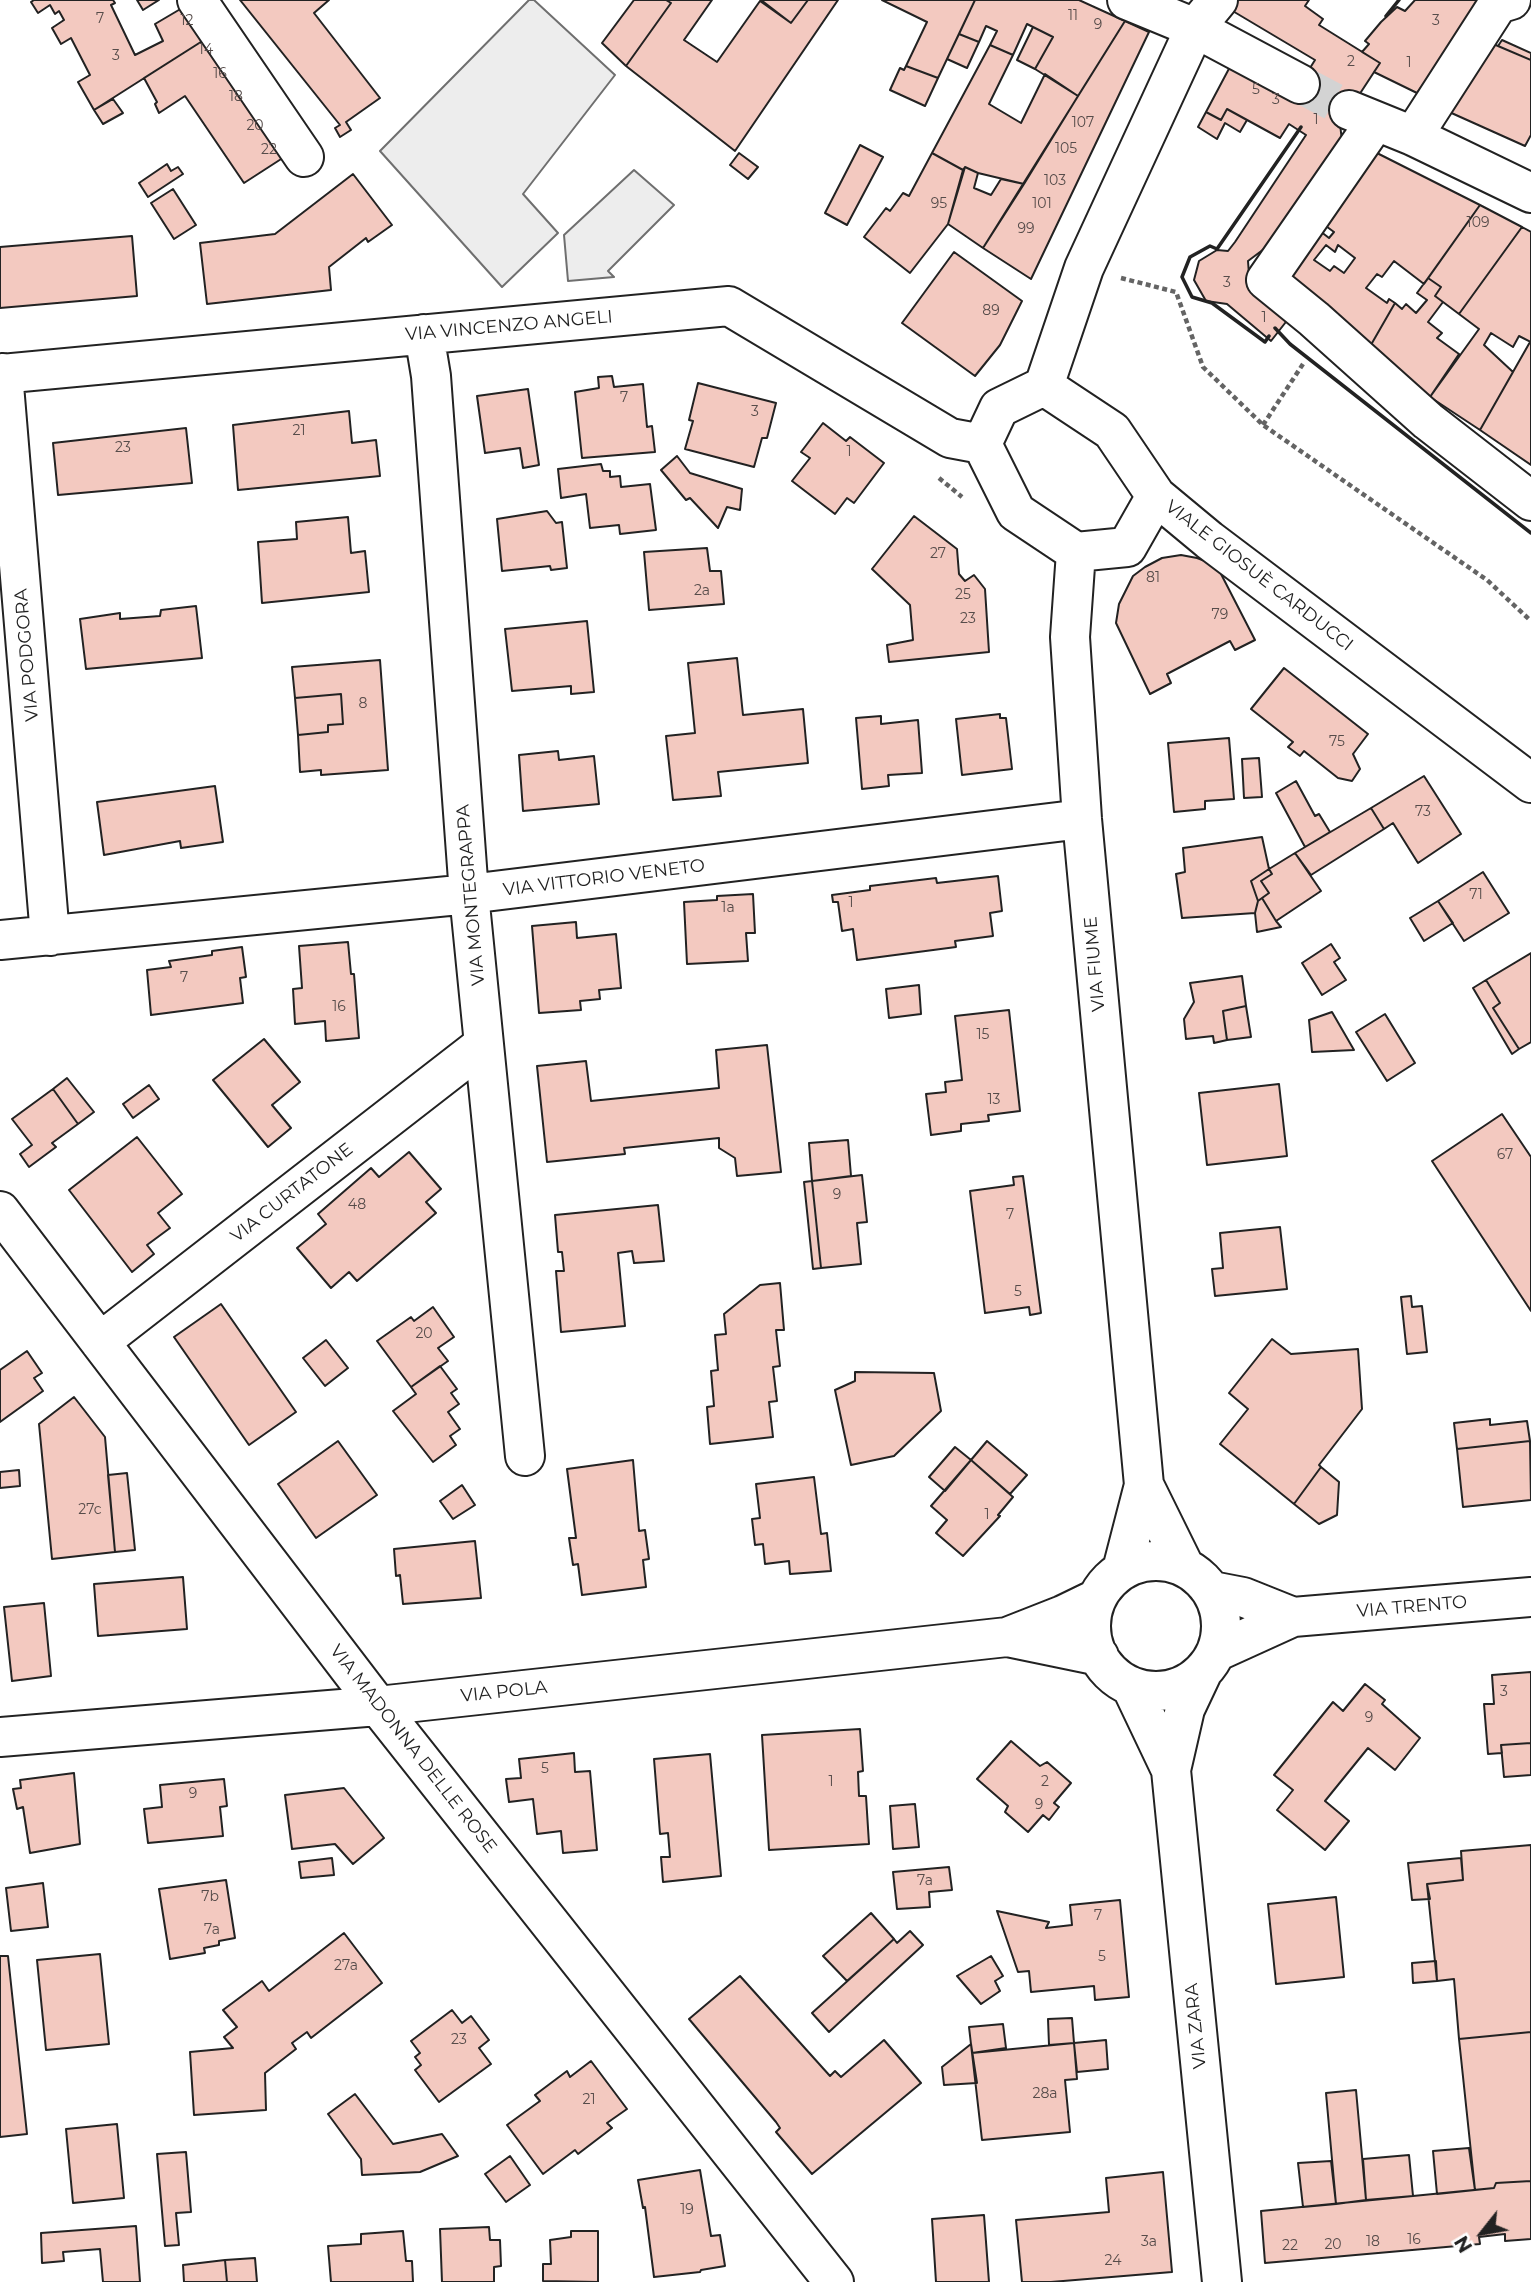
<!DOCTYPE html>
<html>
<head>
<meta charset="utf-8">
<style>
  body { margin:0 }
  #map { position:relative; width:1531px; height:2282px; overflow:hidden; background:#fff; font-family:Montserrat,sans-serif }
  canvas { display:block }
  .north { position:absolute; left:1447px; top:2198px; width:70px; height:70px; -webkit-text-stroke:5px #fff; paint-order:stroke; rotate:239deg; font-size:19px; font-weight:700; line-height:28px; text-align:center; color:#222 }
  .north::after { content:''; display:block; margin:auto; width:24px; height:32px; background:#222; clip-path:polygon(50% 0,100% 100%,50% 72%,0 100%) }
</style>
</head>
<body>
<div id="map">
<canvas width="1531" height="2282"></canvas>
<div class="north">N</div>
</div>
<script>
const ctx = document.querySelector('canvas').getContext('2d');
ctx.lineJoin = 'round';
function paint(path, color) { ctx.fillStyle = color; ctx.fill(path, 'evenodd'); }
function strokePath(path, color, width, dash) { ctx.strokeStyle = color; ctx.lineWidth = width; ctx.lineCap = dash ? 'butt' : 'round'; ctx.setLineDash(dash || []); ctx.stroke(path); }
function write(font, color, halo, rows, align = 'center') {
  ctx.font = font + ' Montserrat,sans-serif'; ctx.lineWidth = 5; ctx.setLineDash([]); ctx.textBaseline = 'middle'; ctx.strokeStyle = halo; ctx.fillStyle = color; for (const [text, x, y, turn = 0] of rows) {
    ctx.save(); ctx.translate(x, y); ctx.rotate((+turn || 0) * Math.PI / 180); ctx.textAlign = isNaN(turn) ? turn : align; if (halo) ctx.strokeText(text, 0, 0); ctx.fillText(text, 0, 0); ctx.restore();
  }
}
const parking = new Path2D(`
  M529,0H534L615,75L523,194L558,233L502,287L380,151Z
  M634,170L674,205L608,271L614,277L568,281L564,235Z`);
paint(parking, '#ededed');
strokePath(parking, '#6f6f6f', 2);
const building = new Path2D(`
  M34,0H113L115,3L111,5L135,55L163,41L155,24L194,1L215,33L94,110L78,82L90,75L71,38L61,44L52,28L64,20L59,11L55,14L50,5L38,13L31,2Z
  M137,0H159L143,10Z
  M240,0H329L314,13L380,98L346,122L351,130L340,137L335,128L340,125Z
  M634,0H666L671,3L626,66L602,43Z
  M666,0H712L684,40L717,62L760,1L791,23L808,0H838L735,151L626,66L671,3Z
  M761,0H808L791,23Z
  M882,0H975L938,78L906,66L927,22Z
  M975,0H1079L1125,21L1078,96L1035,69L1053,37L1027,24L1013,55L990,45L997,31L986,26L979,42L959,34Z
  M1236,0H1309L1305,6L1323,19L1319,25L1380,63L1340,124L1342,141L1272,243L1248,261L1250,288L1289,318L1271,341L1227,304L1206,301L1194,280L1199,261L1217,250L1228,251L1235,242L1306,135L1289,124L1280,138L1227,109L1221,120L1206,112L1232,63L1295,92L1315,60L1231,10Z
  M1415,0H1476L1478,9L1417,93L1374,72L1380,63L1362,52L1369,44L1365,41L1381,22L1397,7L1405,11Z
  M1125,21L1149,32L1031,279L983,248Z
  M1033,27L1053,37L1035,69L1017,60Z
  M215,33L292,152L244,183L185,96L159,113L155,104L157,102L144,78Z
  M959,34L979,42L967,68L947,59Z
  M1484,40L1531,60V135L1525,146L1447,111Z
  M1502,40L1531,53V60L1498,46Z
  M990,45L1013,55L989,104L1021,123L1045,74L1078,96L1024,184L978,173L965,167L963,170L932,153Z
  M906,66L938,78L925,106L890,90L900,68L904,70Z
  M113,99L123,113L103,124L94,110Z
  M1227,109L1247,120L1240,132L1225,123L1217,139L1198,127L1206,112L1221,120Z
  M860,145L883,157L847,225L825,213Z
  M1371,150L1480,205L1424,284L1394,261L1382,277L1377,274L1366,288L1387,303L1389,299L1395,303L1368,350L1271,278L1311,224L1329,238L1334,232L1319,221ZM1326,245L1335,252L1338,245L1355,258L1344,273L1334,266L1330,271L1314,260Z
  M739,153L758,167L748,179L730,165Z
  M932,153L963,170L948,224L910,273L864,237L886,208L890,211L903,193L909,196Z
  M167,164L171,171L178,167L183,174L148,197L139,183Z
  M965,167L978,173L974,188L991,195L1001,179L1024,184L983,248L948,224Z
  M353,174L392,225L368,242L366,238L329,267L331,290L207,304L200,243L275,234Z
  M173,189L196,225L174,239L151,203Z
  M1480,205L1522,227L1459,314L1435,296L1441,287L1428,278Z
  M1522,227L1531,232V342L1519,336L1513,347L1491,333L1484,345L1513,372L1480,430L1430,397L1479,329L1459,314Z
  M132,236L137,296L0,308V247Z
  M954,252L1022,301L1000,345L975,376L902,323Z
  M1428,278L1441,287L1435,296L1443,302L1428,322L1442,333L1437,338L1459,354L1430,397L1368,350L1395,303L1402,309L1406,304L1416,313L1427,300L1417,293Z
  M1530,342H1531V465L1480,430Z
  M612,376L614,387L643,384L647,427L652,426L655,452L582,458L575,392L599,388L598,377Z
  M698,383L776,403L767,438H762L754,467L685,449L693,421L689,420Z
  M528,389L539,465L523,468L520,448L485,453L477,396Z
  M349,411L352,443L376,440L380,476L238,490L233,425Z
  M823,423L846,441L850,437L884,463L854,503L847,498L835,514L792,481L810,458L801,452Z
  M186,428L192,483L58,495L53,443Z
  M677,456L690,473L742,489L740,510L727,507L718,528L690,498L686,500L661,470Z
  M601,464L603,471H610V477L620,476L621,487L650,484L656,530L620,534L619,525L590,528L586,494L561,498L558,469Z
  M547,511L556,523L562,522L567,568L551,570L550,566L502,571L497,519Z
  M914,516L957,549L959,574L965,581L974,575L985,589L989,652L889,662L887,645L913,640L910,605L872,569Z
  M348,517L351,553L365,551L369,592L262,603L258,542L297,539L296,522Z
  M707,548L710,571H721L724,604L649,610L644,552Z
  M1181,555L1197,558L1213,564L1220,572L1255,640L1235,650L1230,641L1167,674L1171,683L1150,694L1116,623L1119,604L1133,576L1145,567L1162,558Z
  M196,606L202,658L86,669L80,619L120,613V619L160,616L161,610Z
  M587,621L594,692L571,694V686L512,691L505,629Z
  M737,658L743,715L803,709L808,763L718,772L721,796L673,800L666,736L695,733L688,663Z
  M380,660L388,770L321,775V770L300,772L298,735L328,732V725L343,724L341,694L295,698L292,667Z
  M1284,668L1368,734L1353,754L1360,769L1352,781L1338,778L1304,751L1300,756L1288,747L1293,742L1251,709Z
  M341,694L343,724L328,725V732L298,735L295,698Z
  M1000,714V718H1006L1012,769L962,775L956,719Z
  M881,716V724L918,720L922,773L888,775L889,786L862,789L856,718Z
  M1229,738L1234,799L1205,801V809L1174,812L1168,743Z
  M558,751L559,760L594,756L599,804L523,811L519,755Z
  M1259,758L1262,797L1244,798L1242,759Z
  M1424,776L1461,834L1418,863L1393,823L1384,829L1371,808Z
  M1296,781L1315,816L1319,814L1330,832L1305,847L1276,793Z
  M215,786L223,842L181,848L180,841L104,855L97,802Z
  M1371,808L1384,829L1311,875L1295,853Z
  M1262,837L1269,869L1251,881L1258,901L1255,913L1182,918L1176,874L1185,872L1183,848Z
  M1295,853L1321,891L1276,921L1262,898L1269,893L1261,881L1272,874L1269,869Z
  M1269,869L1272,874L1261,881L1269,893L1258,901L1251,881Z
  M1483,872L1509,913L1464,941L1438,901Z
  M998,876L1002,911L990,913L993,936L955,941L956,947L857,960L853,929L842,931L838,902H833L832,895L870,890V886L936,878L937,883Z
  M753,894L755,933H746L748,961L687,964L684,902L717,900V896Z
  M1262,898L1276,921L1281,927L1257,932L1255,913L1258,901Z
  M1438,901L1453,923L1424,941L1410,918Z
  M576,922L577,938L616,934L621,988L599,990L600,999L580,1001L581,1010L539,1013L532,926Z
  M348,942L351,974H354L359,1038L326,1041L325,1021L295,1024L293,989L302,988L299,946Z
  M1331,944L1340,958L1334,962L1346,980L1322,995L1302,963Z
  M242,947L246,977L240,978L243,1003L151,1015L147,970L171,967L169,961L212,955V951Z
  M1531,953V1042L1519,1049L1493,1008L1500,1003L1486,980Z
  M1242,976L1246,1006L1223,1011L1227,1040L1214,1043L1213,1036L1186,1039L1184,1019L1194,1002L1190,983Z
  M1486,980L1500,1003L1493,1008L1519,1049L1512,1054L1473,988Z
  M919,985L921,1014L889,1018L886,989Z
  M1246,1006L1251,1037L1227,1040L1223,1011Z
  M1009,1010L1020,1111L988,1115L989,1121L961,1124V1131L931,1135L926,1094L946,1092L945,1082L962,1080L955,1016Z
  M1332,1012L1354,1050L1312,1052L1309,1020Z
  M1385,1014L1415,1063L1387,1081L1356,1032Z
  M264,1039L300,1082L272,1105L291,1128L268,1147L213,1080Z
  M767,1045L781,1172L737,1176L735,1158L719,1148V1138L624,1148L625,1154L547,1162L537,1066L586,1061L591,1101L719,1088L716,1050Z
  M67,1078L94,1112L78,1124L53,1089Z
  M1279,1084L1287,1156L1207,1165L1199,1093Z
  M149,1085L159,1099L133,1118L123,1104Z
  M53,1089L78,1124L52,1143L56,1147L29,1167L20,1154L32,1145L12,1119Z
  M1502,1114L1531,1157V1311L1432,1161Z
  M137,1137L182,1194L158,1213L170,1228L147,1245L154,1254L132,1272L69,1190Z
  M848,1140L851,1176L812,1181L809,1143Z
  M409,1152L441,1189L426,1202L436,1213L357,1281L349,1272L331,1288L297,1248L326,1224L318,1214L371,1168L379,1177Z
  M862,1175L867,1222L857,1223L861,1264L821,1268L812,1181Z
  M1023,1176L1041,1313L1030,1315L1029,1307L985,1313L970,1191L1014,1185L1013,1177Z
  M812,1181L821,1268L813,1269L804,1182Z
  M658,1205L664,1261L634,1263L632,1251L618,1253L625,1326L561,1332L556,1271H564L562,1252H558L555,1215Z
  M1280,1227L1287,1289L1215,1296L1212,1269L1223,1268L1220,1233Z
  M780,1283L784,1330H776L780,1366L773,1367L777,1401L769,1402L773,1437L710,1444L707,1407L714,1406L711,1371L718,1370L715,1335L726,1334L724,1314L760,1285Z
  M1411,1296L1412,1307L1422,1306L1427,1352L1407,1354L1401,1297Z
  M221,1304L296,1412L249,1445L174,1337Z
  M433,1307L454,1337L438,1348L448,1361L411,1387L377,1341L411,1317L414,1321Z
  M1272,1339L1291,1354L1358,1349L1362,1409L1319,1465L1321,1467L1294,1504L1220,1444L1248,1409L1229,1393Z
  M326,1340L348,1368L325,1386L303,1358Z
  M27,1351L42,1373L34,1378L43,1391L0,1422V1370Z
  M440,1366L457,1389L451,1393L459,1404L448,1412L460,1429L450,1436L456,1445L433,1462L393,1411L416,1394L411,1387Z
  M855,1372L934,1373L941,1411L894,1456L851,1465L835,1390L855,1381Z
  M74,1397L105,1437L115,1552L52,1559L39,1424Z
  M1490,1419V1425L1527,1421L1530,1441L1457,1449L1454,1423Z
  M338,1441L377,1495L316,1538L278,1484Z
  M987,1441L1027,1475L1010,1494L971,1460Z
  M1530,1441L1531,1500L1463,1507L1457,1449Z
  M955,1447L971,1460L945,1491L929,1477Z
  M633,1460L639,1531L645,1530L649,1559L643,1560L646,1587L582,1595L578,1564L573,1565L569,1538H576L567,1469Z
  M971,1460L1013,1497L998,1515L1000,1516L963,1556L936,1533L947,1520L931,1506Z
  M1321,1467L1339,1482L1337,1515L1319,1524L1294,1504Z
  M19,1470L20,1486L0,1488V1472Z
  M127,1473L135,1550L115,1552L108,1475Z
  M814,1477L821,1534L827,1533L831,1571L790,1574L789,1561L765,1564L763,1544L755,1545L752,1519L760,1518L756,1484Z
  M462,1485L475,1505L453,1519L440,1501Z
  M475,1541L481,1598L403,1604L400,1575L396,1576L394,1549Z
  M183,1577L187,1629L98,1636L94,1584Z
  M44,1603L51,1676L12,1681L4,1607Z
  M1531,1672V1743L1501,1745L1502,1753L1488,1754L1484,1704H1494L1492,1675Z
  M1365,1684L1385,1700L1382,1704L1420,1738L1395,1770L1368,1748L1325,1801L1349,1821L1325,1850L1277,1810L1293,1790L1274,1775L1333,1702L1343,1711Z
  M860,1729L863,1771L858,1772L859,1796H866L869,1844L769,1850L762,1735Z
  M1011,1741L1040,1766L1047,1762L1071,1783L1054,1803L1059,1807L1049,1820L1043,1815L1028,1832L1005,1812L1008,1806L977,1779Z
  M1531,1743V1775L1504,1777L1501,1745Z
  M574,1753L575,1772L590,1771L597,1850L563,1853L561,1831L537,1834L533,1799L509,1802L506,1779L521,1778L519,1759Z
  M710,1754L721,1876L663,1882L661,1857H670L668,1833L660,1834L654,1759Z
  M74,1773L80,1844L30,1853L23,1807L17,1809L13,1789L21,1788L20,1780Z
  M224,1779L227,1806L220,1807L223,1836L148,1843L144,1809L162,1807L160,1785Z
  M344,1788L384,1838L353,1864L335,1844L292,1849L285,1795Z
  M915,1804L919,1847L893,1849L890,1806Z
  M1531,1845V2032L1459,2039L1454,1979L1437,1981L1427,1884L1463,1880L1461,1851Z
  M332,1858L334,1875L301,1878L299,1862Z
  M1461,1858L1463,1880L1427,1884L1430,1899L1412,1900L1408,1863Z
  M949,1867L952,1890L929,1892L930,1907L897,1909L893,1872Z
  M226,1880L235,1938L219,1941V1945L204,1948L205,1953L170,1959L159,1889Z
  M43,1883L48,1927L11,1931L6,1888Z
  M1336,1897L1344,1977L1276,1984L1268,1904Z
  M1120,1900L1129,1997L1095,2000L1094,1986L1031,1992L1029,1971L1018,1972L997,1911L1049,1922L1046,1928L1072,1925L1070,1905Z
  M871,1913L894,1939L847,1981L823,1956Z
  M910,1931L923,1945L829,2032L812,2013L894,1939L897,1943Z
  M344,1933L382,1983L311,2038L307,2032L292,2043L296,2049L265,2073L266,2110L194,2115L190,2052L233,2048L224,2037L237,2027L223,2010L262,1981L269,1991Z
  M100,1954L109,2044L46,2050L37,1960Z
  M0,1956H8L27,2134L0,2137Z
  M991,1956L1003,1976L995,1981L1000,1991L981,2004L957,1976Z
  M1436,1961L1437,1981L1413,1983L1412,1963Z
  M740,1976L830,2076L835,2071L841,2077L884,2040L921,2083L812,2174L776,2132L780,2128L776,2122L689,2019Z
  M452,2010L462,2023L471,2016L489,2040L479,2048L491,2064L439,2102L415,2070L421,2065L415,2057L420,2053L411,2041Z
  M1072,2018L1074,2043L1049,2045L1048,2019Z
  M1003,2024L1006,2048L972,2053L969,2027Z
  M1531,2032V2181L1496,2183L1494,2188L1475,2190L1459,2039Z
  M1106,2040L1108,2069L1077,2072L1074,2043Z
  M1074,2043L1077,2079L1065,2080L1070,2132L982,2140L972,2053Z
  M971,2044L977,2083L944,2085L942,2067Z
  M591,2061L627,2109L607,2123L612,2128L578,2154L575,2150L543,2174L507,2125L540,2101L535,2095L567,2071L570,2077Z
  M1356,2090L1366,2200L1336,2204L1326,2093Z
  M355,2094L393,2144L442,2134L458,2156L420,2172L362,2175L361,2159L328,2114Z
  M117,2124L124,2198L73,2203L66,2129Z
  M1469,2148L1475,2190L1437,2194L1433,2151Z
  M186,2152L191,2212L176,2213L179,2245L165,2246L157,2154Z
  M1409,2155L1413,2196L1366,2200L1363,2159Z
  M510,2156L530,2185L506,2202L485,2174Z
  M1331,2161L1336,2204L1303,2207L1298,2163Z
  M700,2170L711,2236L720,2235L725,2266L701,2270L700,2272L654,2277L645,2207L643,2208L638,2180Z
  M1163,2172L1172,2272L1051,2282H1022L1016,2220L1109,2212L1106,2178Z
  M1531,2181V2239L1505,2241V2234L1479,2237L1480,2244L1265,2263L1261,2211L1494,2188L1496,2183Z
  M984,2215L989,2282H936L932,2219Z
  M136,2226L140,2282H103L100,2249L63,2252L64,2261L42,2263L41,2233Z
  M489,2227L490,2240H500L501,2266L494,2267V2282H442L440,2229Z
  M403,2231L406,2261H412L413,2282H331L328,2246L361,2244V2234Z
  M571,2231H598V2282L543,2281V2264H551L550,2240L571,2237Z
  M255,2258L257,2282H227L225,2260Z
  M225,2260L227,2282H184L183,2265Z`);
paint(building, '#f3c9c0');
strokePath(building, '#222', 2);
strokePath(new Path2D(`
  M1300,84L1349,110`), '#d3d3d3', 38, [38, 19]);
const minor = new Path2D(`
  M197,0L304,157
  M1127,0L1195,28L1300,84
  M1349,110L1413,136L1531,193
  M1376,121L1266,280L1314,319L1428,421L1531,501
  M1413,136L1498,4L1511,0
  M424,334L431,376L469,894L525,1456
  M3,373L50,936
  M0,374L729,306L950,438L982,444
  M1044,386L1112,431L1156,496L1209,540L1531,783
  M1044,386L1084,268L1195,28L1218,0
  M982,444L1016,512L1076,552
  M982,444L999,408L1044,386
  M1076,552L1070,637L1082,819L1144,1485L1184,1566
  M1076,552L1127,547L1156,496
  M0,940L469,894L1082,819
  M0,1211L378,1706L834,2282
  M100,1342L484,1044
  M1091 1626a65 65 0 1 1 130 0a65 65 0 1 1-130 0Z
  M1122,1570L1144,1485
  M1212,1591L1243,1597L1293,1617
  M1007,1637L1099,1656
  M1216,1652L1293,1617L1531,1597
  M1202,1673L1185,1709L1171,1770L1222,2282
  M1131,1686L1171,1770
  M0,1737L378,1706L1007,1637L1063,1615L1096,1599`);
strokePath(minor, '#222', 42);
strokePath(new Path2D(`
  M1121,278L1176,292L1203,367L1263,425L1487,580L1531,621
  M1263,425L1303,364
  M939,478L962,497`), '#646464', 4.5, [5, 3.5]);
strokePath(minor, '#fff', 38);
strokePath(new Path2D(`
  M1386,16L1399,0
  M1275,328L1290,344L1531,533
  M1269,336L1265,342L1212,303L1192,297L1182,277L1190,257L1210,246L1217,249L1301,127`), '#222', 3.5);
write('14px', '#564c4a', null, [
  ["11",1073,16],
  ["7",100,19],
  ["12",187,21],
  ["3",1436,21],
  ["9",1098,25],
  ["14",206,50],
  ["3",116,56],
  ["2",1351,62],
  ["1",1409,63],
  ["16",220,74],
  ["5",1256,90],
  ["18",236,97],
  ["3",1276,100],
  ["1",1316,120],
  ["107",1083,123],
  ["20",255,126],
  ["105",1066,149],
  ["22",269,150],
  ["103",1055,181],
  ["95",939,204],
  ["101",1042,204],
  ["109",1478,223],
  ["99",1026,229],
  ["3",1227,283],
  ["89",991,311],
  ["1",1264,318],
  ["7",624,398],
  ["3",755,412],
  ["21",299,431],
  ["23",123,448],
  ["1",849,452],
  ["27",938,554],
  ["81",1153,578],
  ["2a",702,591],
  ["25",963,595],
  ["79",1220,615],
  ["23",968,619],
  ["8",363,704],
  ["75",1337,742],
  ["73",1423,812],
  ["71",1476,895],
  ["1",851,903],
  ["1a",728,908],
  ["7",184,978],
  ["16",339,1007],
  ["15",983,1035],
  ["13",994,1100],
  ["67",1505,1155],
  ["9",837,1195],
  ["48",357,1205],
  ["7",1010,1215],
  ["5",1018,1292],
  ["20",424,1334],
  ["27c",90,1510],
  ["1",987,1515],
  ["3",1504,1692],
  ["9",1369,1718],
  ["5",545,1769],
  ["1",831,1782],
  ["2",1045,1782],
  ["9",193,1794],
  ["9",1039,1805],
  ["7a",925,1881],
  ["7b",210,1897],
  ["7",1098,1916],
  ["7a",212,1930],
  ["5",1102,1957],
  ["27a",346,1966],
  ["23",459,2040],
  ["28a",1045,2094],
  ["21",589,2100],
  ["19",687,2210],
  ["16",1414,2240],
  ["3a",1149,2242],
  ["18",1373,2242],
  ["20",1333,2245],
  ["22",1290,2246],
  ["24",1113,2261]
]);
write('18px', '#222', '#fff', [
  ["VIA VINCENZO ANGELI",509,326,-5],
  ["VIALE GIOSUÈ CARDUCCI",1259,576,38],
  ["VIA PODGORA",27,655,-95],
  ["VIA VITTORIO VENETO",604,878,-7],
  ["VIA MONTEGRAPPA",471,895,-95],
  ["VIA FIUME",1095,964,-95],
  ["VIA CURTATONE",292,1193,-38],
  ["VIA TRENTO",1412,1607,-5],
  ["VIA POLA",504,1692,-6],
  ["VIA MADONNA DELLE ROSE",413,1749,52],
  ["VIA ZARA",1196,2026,-96]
]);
</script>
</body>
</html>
